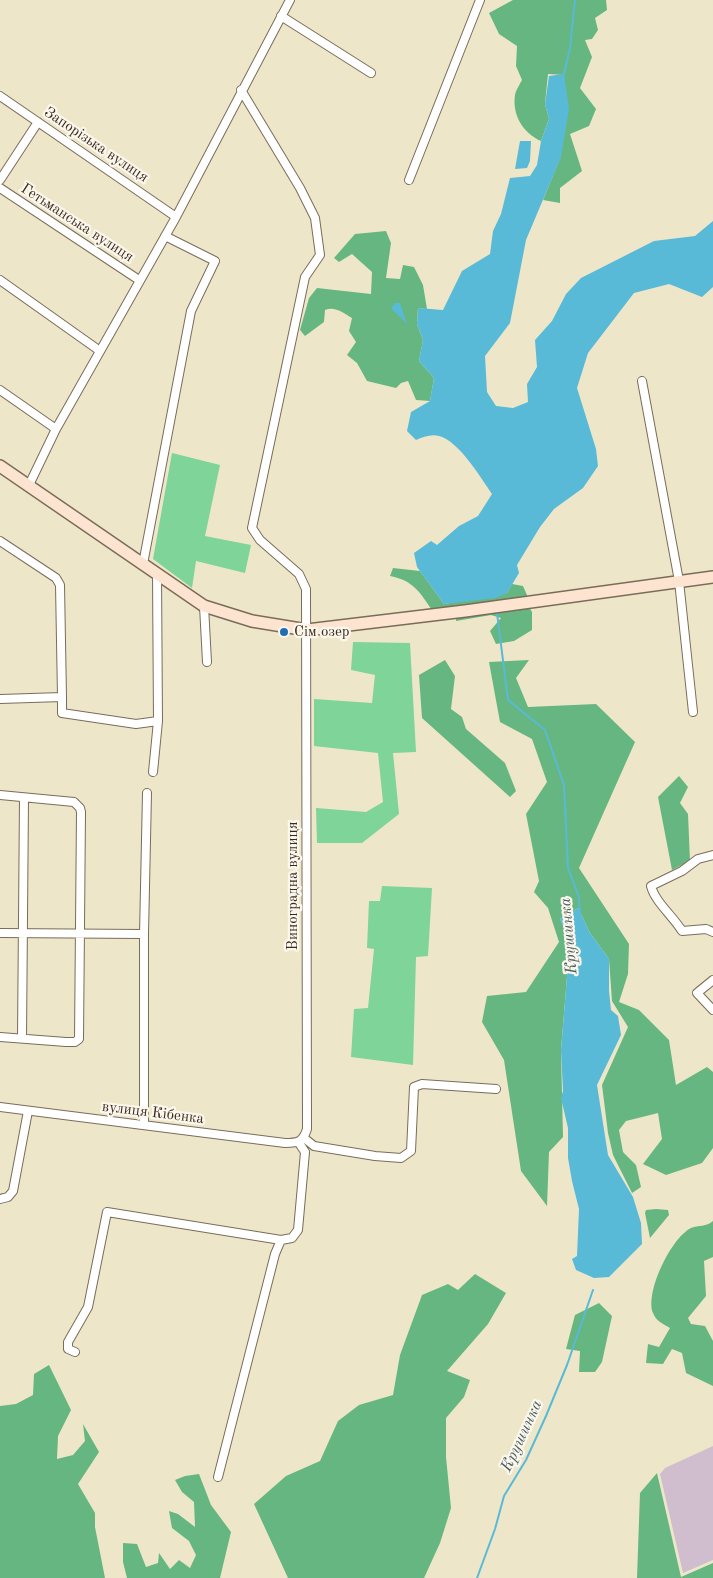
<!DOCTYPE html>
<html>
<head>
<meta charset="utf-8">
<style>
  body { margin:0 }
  canvas { display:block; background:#eee6c9 }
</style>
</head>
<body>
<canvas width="713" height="1578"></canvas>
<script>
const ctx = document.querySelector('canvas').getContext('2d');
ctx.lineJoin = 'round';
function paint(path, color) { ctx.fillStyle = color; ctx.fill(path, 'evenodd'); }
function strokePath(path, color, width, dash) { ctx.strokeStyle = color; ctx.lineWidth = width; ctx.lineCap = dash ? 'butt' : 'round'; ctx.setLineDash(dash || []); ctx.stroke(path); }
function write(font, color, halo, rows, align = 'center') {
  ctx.font = font + ' "Old Standard TT",serif'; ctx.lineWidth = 4.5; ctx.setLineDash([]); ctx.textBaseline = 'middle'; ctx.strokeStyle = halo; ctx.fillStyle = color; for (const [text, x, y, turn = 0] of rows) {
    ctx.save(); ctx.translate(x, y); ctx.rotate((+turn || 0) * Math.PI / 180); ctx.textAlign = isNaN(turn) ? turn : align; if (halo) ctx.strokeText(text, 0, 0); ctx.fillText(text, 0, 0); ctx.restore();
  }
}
paint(new Path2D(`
  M713,1446V1560L683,1573L660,1474L665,1468Z`), '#d0bdce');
paint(new Path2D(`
  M172,453L220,465L205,536L251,545L245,573L196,561L192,588L153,559Z
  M353,642L410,643L416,752L393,753L399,814L362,843H317L316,808L366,812L383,802L378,753L314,746V699L372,703L375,675L351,670Z
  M382,886L432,888L428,956L416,957L413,1065L351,1057L354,1009L368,1008L374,949L367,948L369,901H380Z`), '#7ed499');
paint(new Path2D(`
  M513,0H606L607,10L595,18L598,30L592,39L585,40L592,57L580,88L596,109L589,126L570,134L582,171L560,188V203L543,200L561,156L564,75L548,74L545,104L549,119L541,141C523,133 512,115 515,95C516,90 520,84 522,80L516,66L517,46L499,34L489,13Z
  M386,231L391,243L386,278L400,279L403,265L414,267L423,285L427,309L418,308L417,324L423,340L419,361L434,378L430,401L416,400L408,381L401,383L396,388L367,381L357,363L347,355L356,342L349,331L352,318C343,313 335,306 325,310L324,322L305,336L300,330L309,298L317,288L371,294L372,272L352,254L339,262L334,258L355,234Z
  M393,568L420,571L444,604L507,593L512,584L523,586L527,595L525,598L434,613C420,593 415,581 390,576Z
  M528,605L532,612V630L514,641L496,644L490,631L501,618L491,615L456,621V616Z
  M445,660L455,676L451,709L462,717L466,729L505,763L516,791L510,797L422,718L419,675Z
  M529,660L516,678L528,707L596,704L635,742L579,868L629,944L628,974L619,1002L639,1010L669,1040L676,1085L707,1067L713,1072V1148L702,1163L666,1175L643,1164L662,1139L658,1113L626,1121L619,1130L623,1152L636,1165L641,1187L632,1193L613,1155L608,1133L602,1085L628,1027L612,1001L609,959L590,933L578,908L560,919L569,939V952L561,1050L563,1137L549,1152L547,1206L521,1171L504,1060L482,1022L487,996L526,992L559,942L548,908L534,892L539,881L526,814L547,782L532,739L500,722L489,662Z
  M679,776L688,787L680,803L688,814L690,861L672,870L658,797Z
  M656,1209L668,1210L669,1215L650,1238L645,1213L646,1210Z
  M713,1221V1257L704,1261L706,1296L688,1318L691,1324L705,1326L713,1341V1386L686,1373L682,1353L672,1349L663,1364L646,1363L648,1344L659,1347L670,1328C663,1324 656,1321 653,1313C645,1292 671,1238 691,1228C699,1225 706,1227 713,1221Z
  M475,1274L506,1293L488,1324L447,1371L470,1380L464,1397L446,1418V1457L451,1508L440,1543L424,1578H288L254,1504L286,1476L320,1461L338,1421L359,1405L393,1395L400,1355L422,1295L448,1284L458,1290Z
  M599,1303L612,1316L602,1362L595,1372H579L580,1351L566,1349L575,1315Z
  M49,1365L71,1410L58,1436L57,1459L73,1455L85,1441L83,1424L99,1452L78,1484L95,1513V1527L105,1578H0V1406L16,1404L33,1395L34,1374Z
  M657,1473L681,1577L713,1563V1578H637L640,1493Z
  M199,1474L211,1505L231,1532L220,1578H127L123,1562V1543L137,1544L146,1567L158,1563L159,1553L170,1569L179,1560L190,1568L196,1555L189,1541L172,1528L169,1511L178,1514L195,1527L194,1502L182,1492L175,1480L185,1476Z`), '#66b681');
paint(new Path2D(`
  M564,74L569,109L561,157L526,240L510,323L485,356L487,392L496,406L513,408L528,402L527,384L537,367L535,340L552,321L566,294L581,278L654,241L695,236L713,221V287L702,297L669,284L634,293L588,353L577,388L596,449L598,466L583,488L554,509L540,527L517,565L519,573L507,593L495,598L444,604L417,567L414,553L431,541L437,545L459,526L478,516L492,494C481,478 459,441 439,436C431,434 423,437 416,440L407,431L411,412L430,401L434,378L419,361L423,340L417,324L418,308L443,310L462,271L490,254L493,231L501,214L510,178L530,176L537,165L541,141L549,119L545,104L549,76Z
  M520,141H531L530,161L527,168L515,169Z
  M395,303H400L407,324L391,308Z
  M578,908L590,933L609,959V991L611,1010L618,1016L621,1035L597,1085L608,1155L633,1197L641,1223L642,1244L609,1277L594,1278L576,1270L572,1259L577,1256L579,1209L572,1181L568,1158V1128L561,1098L563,1091L561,1050L569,952V939L560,919Z`), '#58bad7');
strokePath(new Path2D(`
  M564,74L570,48L575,0
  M497,613L508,700L545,730L564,785L568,868L579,897L580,915
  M477,1578L495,1529L504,1496L526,1460L546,1416L567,1365L593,1290`), '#58bad7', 2);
const street = new Path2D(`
  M281,16L371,73
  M0,96L176,217
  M0,180L38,122
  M409,180L480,0
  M0,188L139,280
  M0,280L100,351
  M642,381L679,581L693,712
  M0,390L56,429
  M29,485L56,429L176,217L290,0
  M0,541L56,578L60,585L62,697L0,699
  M143,564L191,311L215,261L165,236
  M204,606L207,662
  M62,697V713L136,724L158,721
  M153,772L158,721L157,573
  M0,795L74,802L80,808L81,812L79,1039L75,1042H66L0,1037
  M713,855L698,859L682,871L651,886C655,902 673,916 682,931L706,929L713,932
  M0,933L144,934
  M713,980L697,993L713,1010
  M22,1038L24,798
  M0,1107L285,1143C298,1143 303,1142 307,1129L306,589L299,574L260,540L252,528L305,277L320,255L315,218L300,188L241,90
  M144,1125V934L147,793
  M304,1138L314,1146L375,1156L401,1158L411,1151L414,1087L422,1084L496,1089
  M0,1199L8,1197L13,1191L28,1111
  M75,1352L68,1349V1342L88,1307L107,1212L281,1240
  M218,1477L275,1254L281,1240L292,1238L298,1230L305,1152L299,1143`);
const secondary = new Path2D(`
  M0,466L204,606L252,621L307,630L465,611L713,577`);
strokePath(street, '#7a6c5a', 10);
strokePath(secondary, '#7a6c5a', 14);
strokePath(street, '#fff', 8);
strokePath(secondary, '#fde4d1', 11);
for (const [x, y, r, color] of [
  [284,632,5,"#1f6fb2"]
]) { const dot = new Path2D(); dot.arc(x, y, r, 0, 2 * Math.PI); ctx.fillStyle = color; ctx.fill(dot); strokePath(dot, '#fbf7ec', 2); }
write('15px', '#3b2a1e', '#fbf7ec', [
  ["Запорізька вулиця",96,145,34],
  ["Гетьманська вулиця",77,223,33],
  ["Виноградна вулиця",293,886,-90],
  ["вулиця Кібенка",153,1113,7]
]);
write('15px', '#3b2a1e', '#fbf7ec', [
  ["Сім озер",294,632]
], 'left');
write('italic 16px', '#455c5f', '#fbf7ec', [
  ["Крушинка",569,936,-95],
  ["Крушинка",522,1436,-65]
]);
</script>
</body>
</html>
